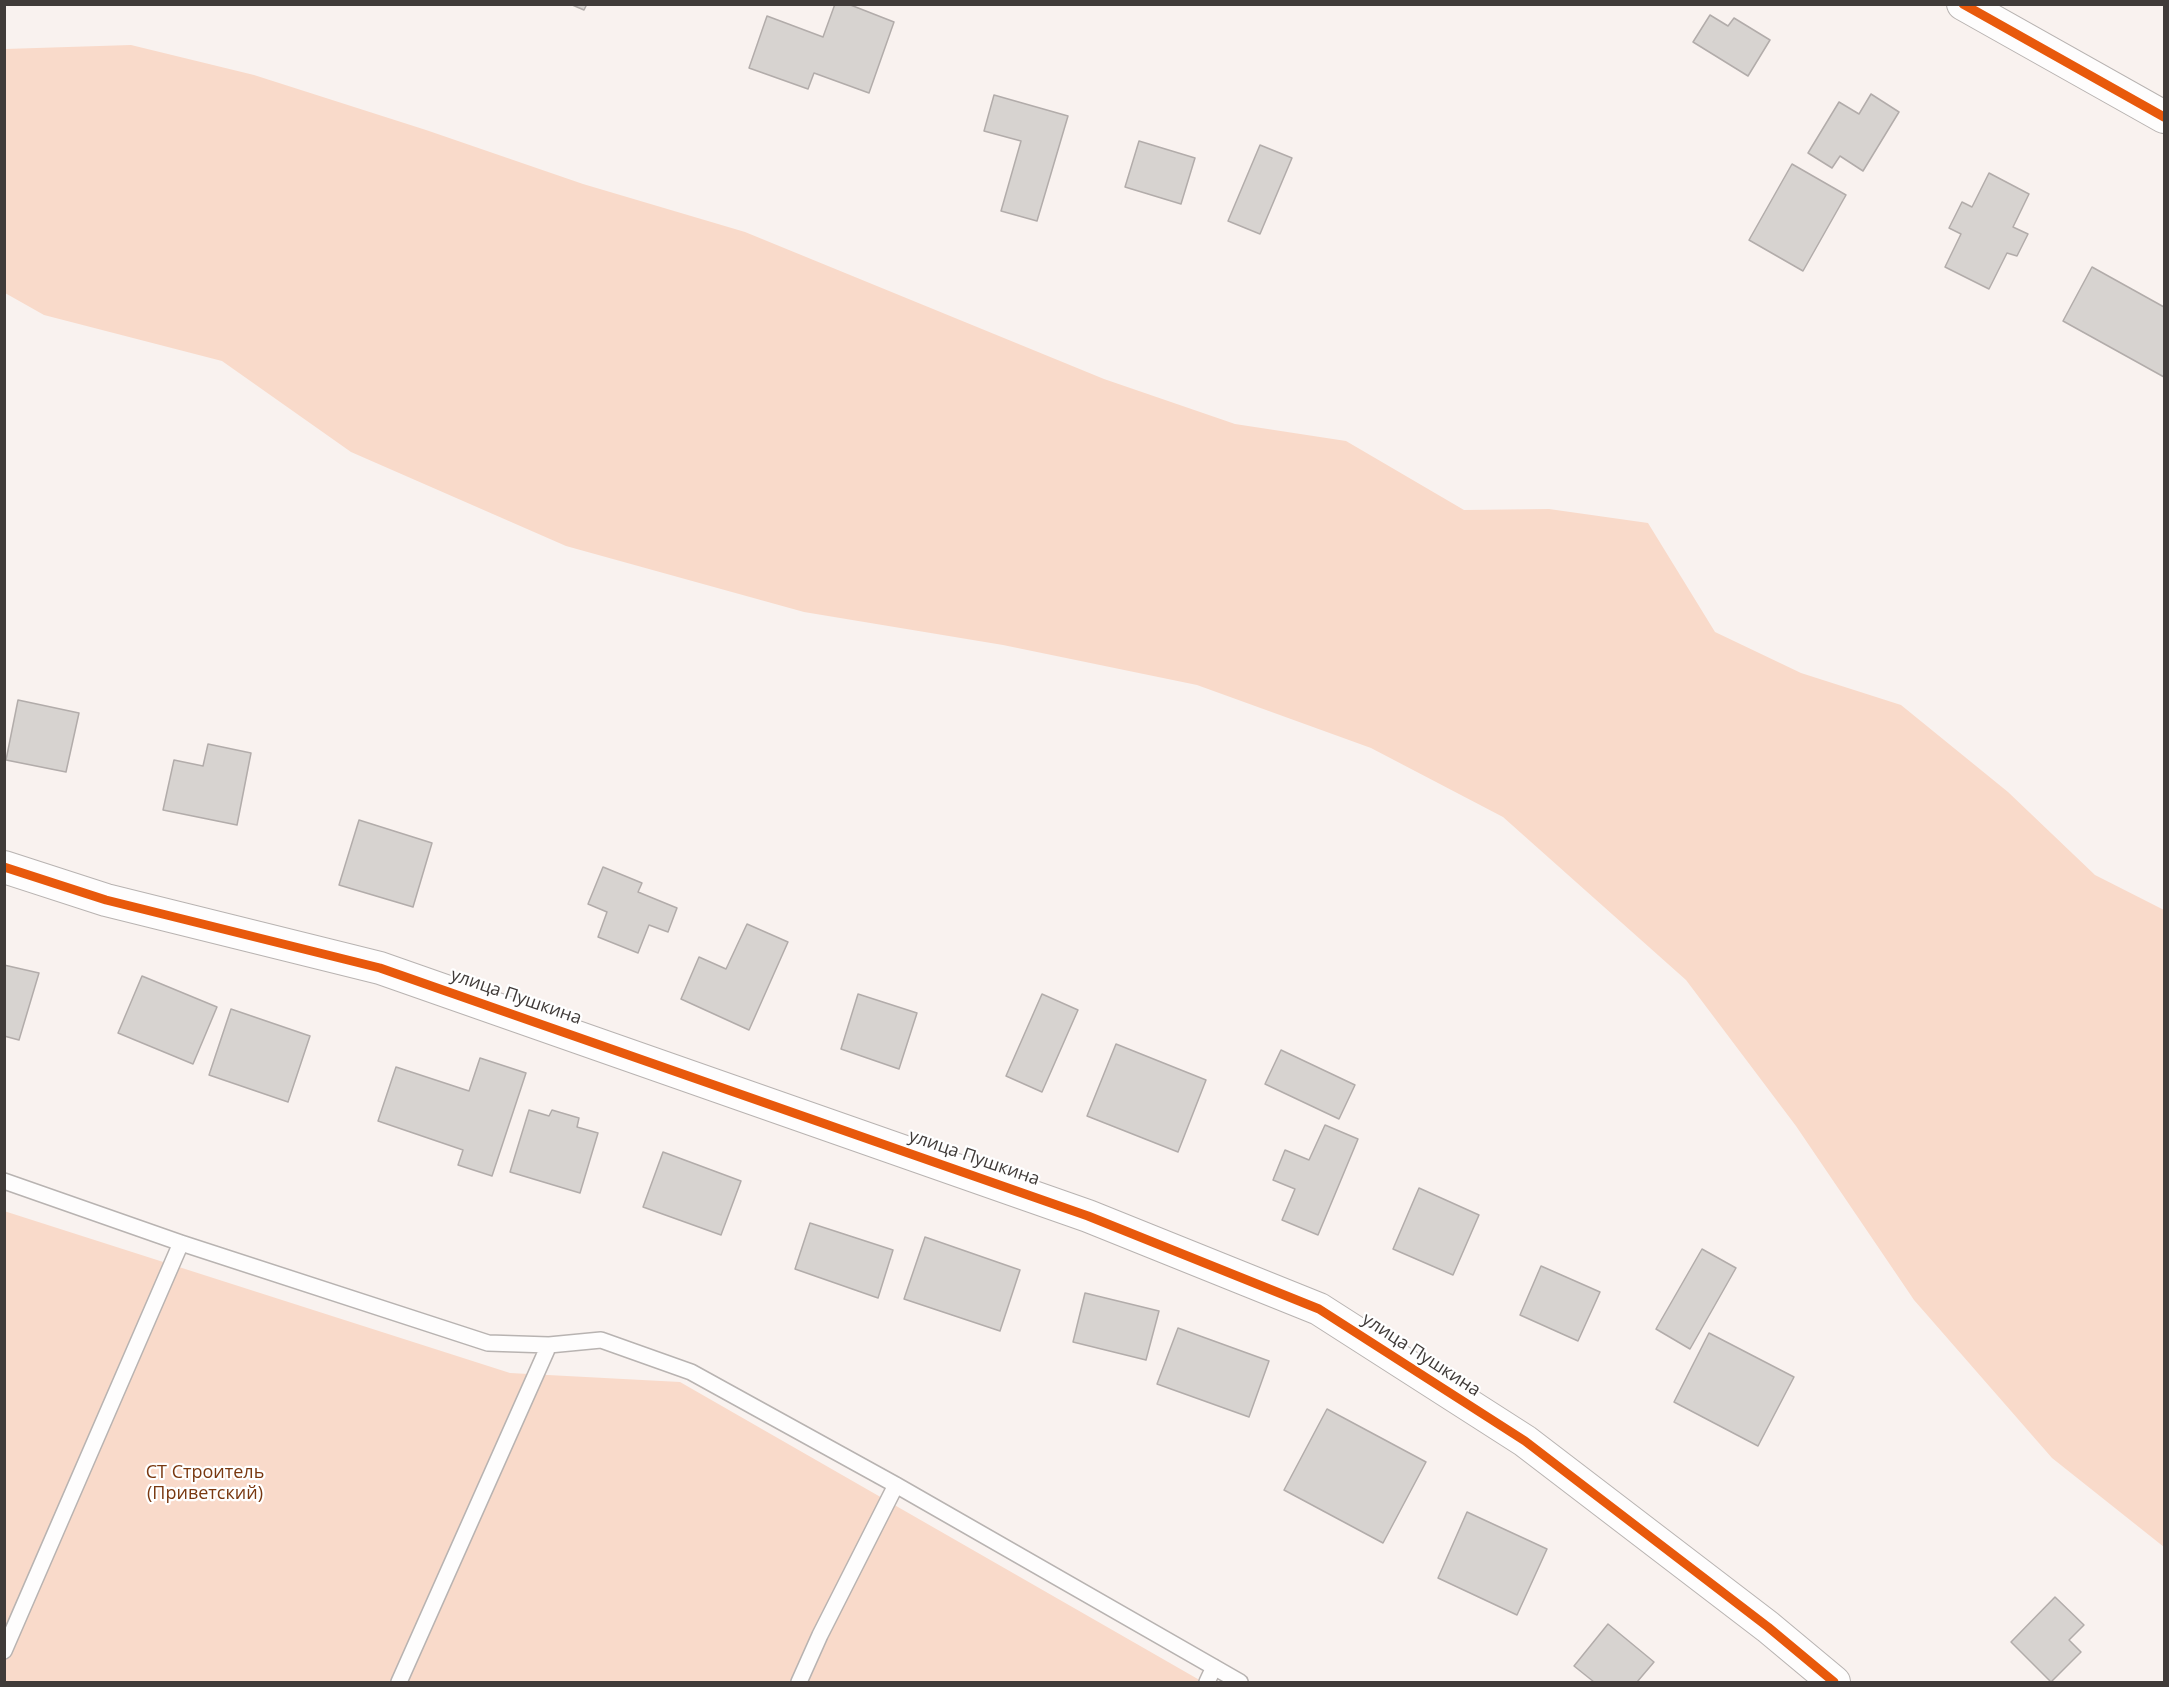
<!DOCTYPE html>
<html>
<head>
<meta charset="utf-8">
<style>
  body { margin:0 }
  #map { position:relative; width:2169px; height:1687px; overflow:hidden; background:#f9f2ef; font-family:"Open Sans",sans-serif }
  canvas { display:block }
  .frame { position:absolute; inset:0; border:6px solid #403b39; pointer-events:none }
</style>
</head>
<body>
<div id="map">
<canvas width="2169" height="1687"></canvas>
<div class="frame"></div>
</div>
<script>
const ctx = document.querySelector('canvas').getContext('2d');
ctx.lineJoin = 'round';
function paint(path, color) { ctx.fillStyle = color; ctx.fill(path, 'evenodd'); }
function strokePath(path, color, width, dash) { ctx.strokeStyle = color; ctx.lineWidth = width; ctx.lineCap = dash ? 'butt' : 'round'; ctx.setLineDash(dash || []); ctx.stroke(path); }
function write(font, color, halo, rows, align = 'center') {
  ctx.font = font + ' "Open Sans",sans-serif'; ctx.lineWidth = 4.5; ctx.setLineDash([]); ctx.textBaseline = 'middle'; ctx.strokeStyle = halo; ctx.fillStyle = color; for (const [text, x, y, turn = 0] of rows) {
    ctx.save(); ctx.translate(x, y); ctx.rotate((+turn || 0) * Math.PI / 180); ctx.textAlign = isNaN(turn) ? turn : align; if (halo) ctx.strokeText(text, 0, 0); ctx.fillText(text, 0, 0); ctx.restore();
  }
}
paint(new Path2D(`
  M131,45L254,75L426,130L583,184L745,232L1104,379L1235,424L1346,441L1464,510L1549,509L1648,523L1715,632L1801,673L1901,705L2008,792L2095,875L2164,910V1547L2052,1458L1914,1300L1796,1126L1686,980L1503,817L1371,748L1197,685L1003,645L804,612L566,546L351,452L222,361L44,315L5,293V49Z
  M4,1211L510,1373L680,1382L1203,1682H5Z`), '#f9daca');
const building = new Path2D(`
  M570,4H587L584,10Z
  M835,4H848L894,22L869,93L814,73L808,89L749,68L767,16L823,37Z
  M1710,15L1728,26L1734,18L1770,40L1748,76L1693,42Z
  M1871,94L1899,112L1863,171L1840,156L1832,168L1808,153L1839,102L1859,114Z
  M994,95L1068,116L1037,221L1001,211L1021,141L984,131Z
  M1139,141L1195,158L1181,204L1125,187Z
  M1260,145L1292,158L1260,234L1228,221Z
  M1792,164L1846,195L1803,271L1749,240Z
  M1989,173L2029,194L2013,227L2028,234L2017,256L2007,253L1989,289L1945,267L1961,234L1949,228L1962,202L1972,207Z
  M2092,267L2164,307V377L2063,321Z
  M18,700L79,713L66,772L6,760Z
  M208,744L251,753L237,825L163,810L174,760L203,766Z
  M359,820L432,843L413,907L339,885Z
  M603,867L642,883L638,892L677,908L668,932L649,925L638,953L598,937L607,912L588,904Z
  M747,924L788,942L749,1030L681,999L699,957L726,969Z
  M4,965L39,973L19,1040L4,1036Z
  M142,976L217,1007L193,1064L118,1033Z
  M858,994L917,1013L899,1069L841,1049Z
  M1042,994L1078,1010L1042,1092L1006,1076Z
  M231,1009L310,1036L288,1102L209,1075Z
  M1116,1044L1206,1080L1178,1152L1087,1116Z
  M1281,1050L1355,1085L1339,1119L1265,1084Z
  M480,1058L526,1073L492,1176L458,1165L463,1150L378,1121L396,1067L469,1091Z
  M529,1110L549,1116L552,1110L579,1118L577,1127L598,1133L580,1193L510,1172Z
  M1325,1125L1358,1139L1318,1235L1282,1220L1295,1189L1273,1180L1285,1150L1309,1160Z
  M663,1152L741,1181L721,1235L643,1207Z
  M1419,1188L1479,1215L1453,1275L1393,1249Z
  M810,1223L893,1250L878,1298L795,1269Z
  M925,1237L1020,1270L1000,1331L904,1299Z
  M1702,1249L1736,1268L1690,1349L1656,1329Z
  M1541,1266L1600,1292L1578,1341L1520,1315Z
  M1085,1293L1159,1311L1146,1360L1073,1342Z
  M1178,1328L1269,1361L1249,1417L1157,1384Z
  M1709,1333L1794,1377L1758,1446L1674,1402Z
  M1327,1409L1426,1462L1383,1543L1284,1490Z
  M1467,1512L1547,1549L1517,1615L1438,1578Z
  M2055,1597L2084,1625L2069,1640L2081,1652L2051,1682L2011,1642Z
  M1608,1624L1654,1662L1637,1682H1594L1574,1666Z`);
paint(building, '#d7d3d0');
strokePath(building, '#b2acaa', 1.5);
const service = new Path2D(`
  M4,1181L181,1243L488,1343L549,1345L601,1340L691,1372L896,1485L1240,1682
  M4,1651L181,1243
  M399,1682L549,1345
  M799,1682L820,1635L896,1485
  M1207,1682L1214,1667`);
const minor = new Path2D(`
  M1963,4L2164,117
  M4,867L106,900L380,968L1088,1216L1319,1309L1525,1441L1768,1627L1834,1682`);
strokePath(service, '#b8b3b1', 18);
strokePath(minor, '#b8b3b1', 34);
strokePath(service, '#fefdfd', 15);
strokePath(minor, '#fefdfd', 32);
strokePath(new Path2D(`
  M1963,4L2164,117
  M4,867L106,900L380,968L1088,1216L1319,1309L1525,1441L1768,1627L1834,1682`), '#e8590c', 9);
write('18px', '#403b39', '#fff', [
  ["улица Пушкина",516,997,19],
  ["улица Пушкина",974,1158,19],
  ["улица Пушкина",1421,1355,33]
]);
write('18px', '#793810', '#fff', [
  ["СТ Строитель",205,1473],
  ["(Приветский)",205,1494]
]);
</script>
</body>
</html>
